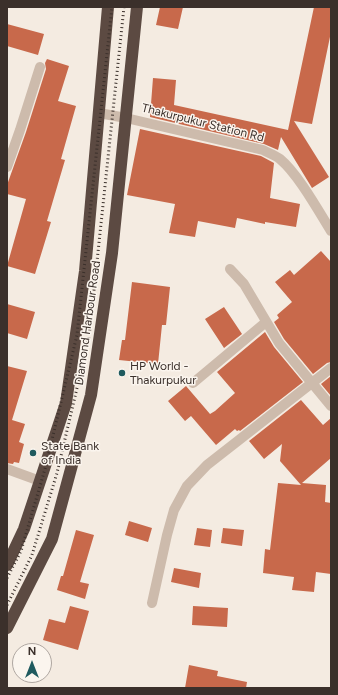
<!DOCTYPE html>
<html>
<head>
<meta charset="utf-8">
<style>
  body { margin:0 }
  #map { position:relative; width:338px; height:695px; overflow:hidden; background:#f4ebe1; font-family:Figtree,sans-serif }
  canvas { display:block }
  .frame { position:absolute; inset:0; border:8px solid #3b302b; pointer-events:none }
  .north { position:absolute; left:12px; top:643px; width:40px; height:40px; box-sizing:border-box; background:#fbf5ee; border:1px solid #aea6a0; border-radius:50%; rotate:0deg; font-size:11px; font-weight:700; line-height:16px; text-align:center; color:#3b302b }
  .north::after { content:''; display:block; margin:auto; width:14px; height:18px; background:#1f5a5e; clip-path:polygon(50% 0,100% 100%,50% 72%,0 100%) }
</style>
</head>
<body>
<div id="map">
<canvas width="338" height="695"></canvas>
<div class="frame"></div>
<div class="north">N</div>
</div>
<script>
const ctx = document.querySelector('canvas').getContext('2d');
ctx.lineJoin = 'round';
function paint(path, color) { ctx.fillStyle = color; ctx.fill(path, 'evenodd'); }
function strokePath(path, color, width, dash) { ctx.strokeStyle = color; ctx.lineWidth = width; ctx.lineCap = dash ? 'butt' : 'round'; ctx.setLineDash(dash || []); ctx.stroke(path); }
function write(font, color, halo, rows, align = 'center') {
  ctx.font = font + ' Figtree,sans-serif'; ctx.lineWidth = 3; ctx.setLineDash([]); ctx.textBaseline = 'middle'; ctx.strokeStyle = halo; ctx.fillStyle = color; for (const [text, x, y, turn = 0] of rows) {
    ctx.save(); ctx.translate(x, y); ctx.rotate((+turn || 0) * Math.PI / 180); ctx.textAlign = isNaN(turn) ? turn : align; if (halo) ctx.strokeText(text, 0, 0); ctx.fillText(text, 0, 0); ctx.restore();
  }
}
paint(new Path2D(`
  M160,7H183L178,29L156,25Z
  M314,7H331V32L312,124L294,121L329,177L312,188L281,137L278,150L264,144L150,117L153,78L176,80L174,105L288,130Z
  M7,24L44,34L38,55L7,46Z
  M47,59L69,66L58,101L76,106L61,159L65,160L47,221L51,222L35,274L7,266L26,199L7,194V185L26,132L46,69L45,63Z
  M140,129L261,156L274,163L270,198L300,204L296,227L265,222V224L237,218L235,228L198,221L195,237L169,233L175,204L127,195Z
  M321,251L331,262V362L327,363L313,374L284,339L274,322L279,318L277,315L292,302L275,282L290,270L294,275Z
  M132,282L170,287L166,325H162L158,364L119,360L122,340H125Z
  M7,304L35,312L27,339L7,333Z
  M224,307L242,334L224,348L205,319Z
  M265,332L274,347L303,382L240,431L239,430L237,431L235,429L216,445L191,416L185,421L168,401L186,386L210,414L215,411L235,393L217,372Z
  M7,366L27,371L12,420L25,424L19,442L24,444L19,463L14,462L13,464L7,463Z
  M331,376V396L321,384Z
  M301,400L323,425L331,418V458L302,483L326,485L325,502L331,503V574L316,572L314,592L292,590L294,577L263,573L265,549L270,550L278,483L301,485L280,461L282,444L264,459L249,441Z
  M129,521L152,528L148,542L125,535Z
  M197,528L212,530L210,547L194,545Z
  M223,528L244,530L242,546L221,543Z
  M76,530L94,535L80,582L89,584L85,599L57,590L61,576H63Z
  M174,568L201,573L199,588L171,582Z
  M70,606L89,611L78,650L43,640L49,619L65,623Z
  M193,606L228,608L227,627L192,625Z
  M189,665L218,671L217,676L247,682L246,688H185Z`), '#c8694b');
strokePath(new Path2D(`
  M99,113L126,118L263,150C268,153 275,155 280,159C298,174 318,210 331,231
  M7,167L20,130L40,67
  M230,269L244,284L279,343L331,406
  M193,383L266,322
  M7,469L40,481
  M152,603L167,535L174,510L187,486L207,465L331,368`), '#cdbbac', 10);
strokePath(new Path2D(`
  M7,565L24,529L66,403L85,271L108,7
  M7,628L52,539L91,395L112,253L137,7`), '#5c4a42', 12);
strokePath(new Path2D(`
  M7,578L21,551L45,469L77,335L112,7
  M7,605L32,555L57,473L89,337L124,7`), '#3b302b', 3, [1, 3]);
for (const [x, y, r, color] of [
  [122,373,4,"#1f5a5e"],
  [33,453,4,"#1f5a5e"]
]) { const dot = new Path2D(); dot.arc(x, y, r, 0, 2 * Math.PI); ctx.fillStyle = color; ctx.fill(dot); strokePath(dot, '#fbf5ee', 1.5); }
write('12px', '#3b302b', '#fbf5ee', [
  ["Thakurpukur Station Rd",203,123,14],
  ["Diamond Harbour Road",88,323,-82]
]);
write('12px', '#3b302b', '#fbf5ee', [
  ["HP World -",130,366],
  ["Thakurpukur",130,380],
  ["State Bank",41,446],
  ["of India",41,460]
], 'left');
</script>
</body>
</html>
